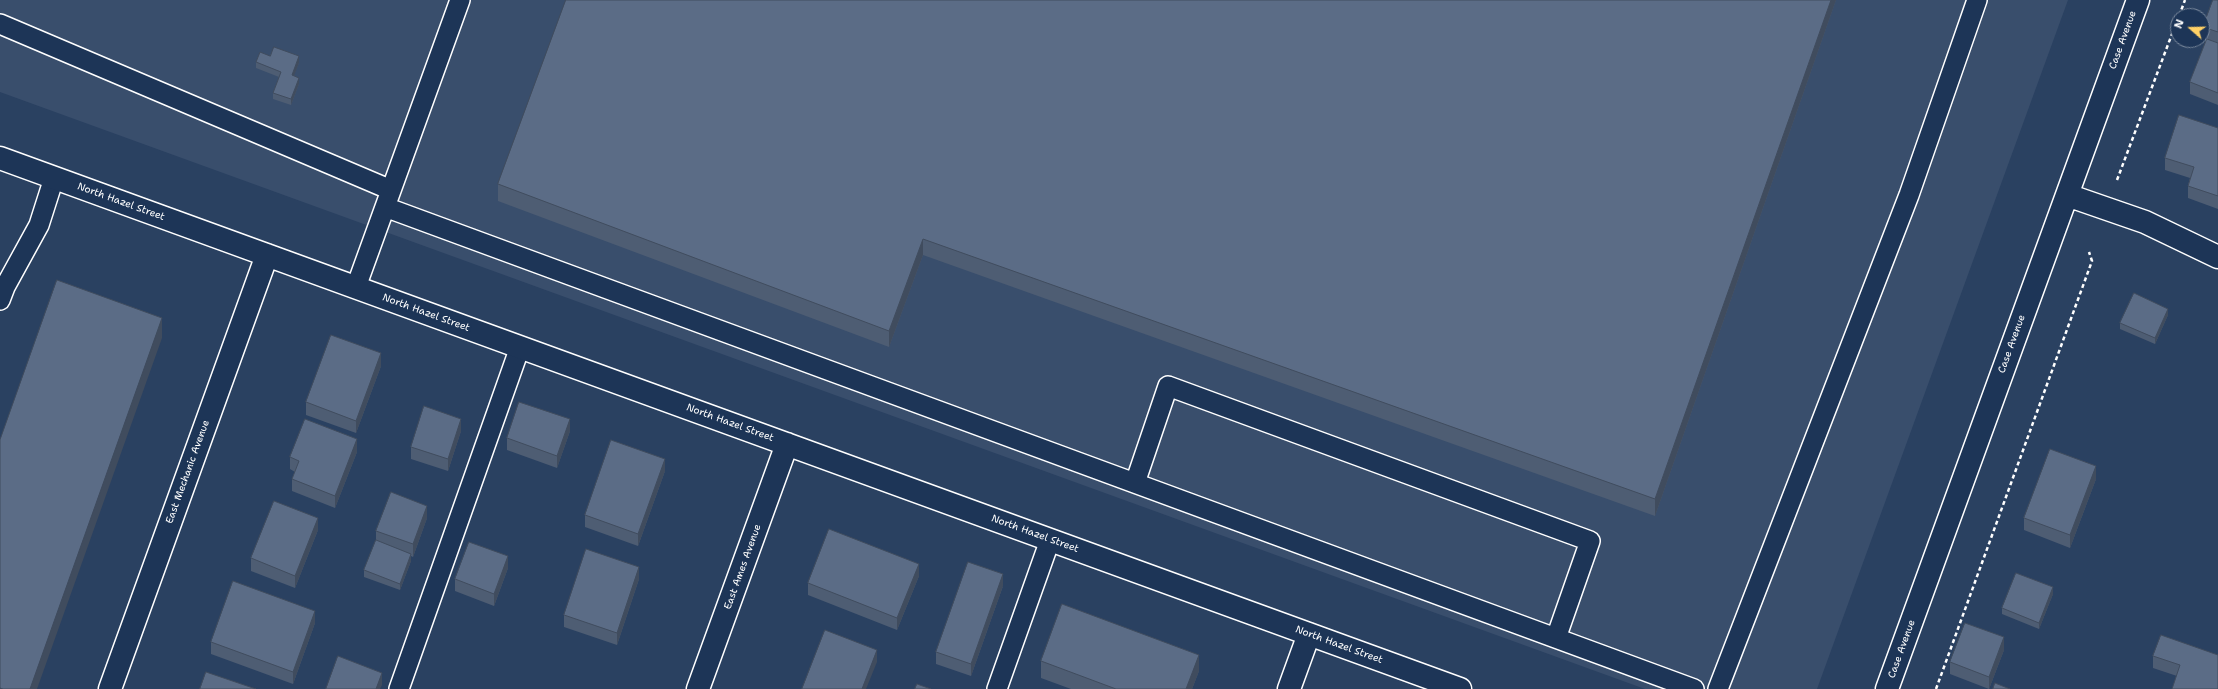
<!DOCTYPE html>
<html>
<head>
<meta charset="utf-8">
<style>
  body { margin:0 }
  #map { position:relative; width:2218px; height:689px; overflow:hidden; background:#2a4161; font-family:"Shantell Sans",sans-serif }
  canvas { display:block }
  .north { position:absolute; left:2170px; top:8px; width:40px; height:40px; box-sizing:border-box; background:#1d3557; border:1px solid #77869a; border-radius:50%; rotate:290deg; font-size:11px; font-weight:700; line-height:16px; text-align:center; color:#fff }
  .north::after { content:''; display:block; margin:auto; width:14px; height:18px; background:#ffd166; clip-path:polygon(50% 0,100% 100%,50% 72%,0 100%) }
</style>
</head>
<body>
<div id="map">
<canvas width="2218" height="689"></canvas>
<div class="north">N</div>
</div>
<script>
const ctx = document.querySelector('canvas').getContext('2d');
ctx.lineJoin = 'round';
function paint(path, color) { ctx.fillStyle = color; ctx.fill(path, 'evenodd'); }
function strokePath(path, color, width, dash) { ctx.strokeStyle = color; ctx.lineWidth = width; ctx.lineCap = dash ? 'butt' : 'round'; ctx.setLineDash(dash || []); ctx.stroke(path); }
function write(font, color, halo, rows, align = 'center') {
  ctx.font = font + ' "Shantell Sans",sans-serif'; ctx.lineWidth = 4; ctx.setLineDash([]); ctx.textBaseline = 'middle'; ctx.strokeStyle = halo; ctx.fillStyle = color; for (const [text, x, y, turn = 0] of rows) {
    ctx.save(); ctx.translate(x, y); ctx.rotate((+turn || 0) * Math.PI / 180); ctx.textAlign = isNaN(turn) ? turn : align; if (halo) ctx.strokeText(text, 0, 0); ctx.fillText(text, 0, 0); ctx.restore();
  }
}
paint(new Path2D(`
  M0,0H2068L1817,689H1645L0,92Z`), '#394e6c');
const service = new Path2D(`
  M0,24L391,190
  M385,207L1694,689
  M356,287L460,0
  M0,300L5,287L39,225L54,178
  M1135,483L1168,386L1590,541L1556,638
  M399,689L520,347
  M997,689L1050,540
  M1718,689L1909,195L1977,0`);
const minor = new Path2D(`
  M0,158L1460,689
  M2067,195L2145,222L2218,257
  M110,689L267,255
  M698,689L787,444
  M1289,689L1309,634
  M1887,689L2138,0`);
strokePath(service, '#fff', 22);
strokePath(minor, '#fff', 25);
strokePath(new Path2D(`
  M2179,16L2185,0
  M2117,180L2178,18
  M1936,689L2092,261L2089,252`), '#fff', 2.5, [4, 3]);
strokePath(service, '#1d3557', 19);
strokePath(minor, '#1d3557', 22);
paint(new Path2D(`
  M566,0H1836L1655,516L923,255L889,347L498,201V184Z
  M2218,0V105L2190,94V82L2206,40L2203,39V27Z
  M270,56L299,63L294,75L299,84L291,105L273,99V93L279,77L256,68V62Z
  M2218,128V209L2188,198V186L2190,178L2165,170V158Z
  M2168,315L2155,344L2120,329V323Z
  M381,366L356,433L306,415V402Z
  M461,431L448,471L411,459V447Z
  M570,431L557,468L507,450V438Z
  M357,452L335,508L292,491V479L295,472L290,469V457Z
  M665,471L638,546L585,527V515Z
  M2096,479L2070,548L2024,530V518Z
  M427,518L413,557L411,556V561L400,590L364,577V570L376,541V531Z
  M318,530L295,588L251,571V558Z
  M508,568L494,606L455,591V579Z
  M919,576L897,630L808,595V583Z
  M639,579L617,645L564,627V615Z
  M1003,586L971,676L936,664V652Z
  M2053,594L2039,629L2002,614V608Z
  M315,623L293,684L211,654V642Z
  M2004,650L1989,689L1950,674V662Z
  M2218,655L2177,676L2153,668V656Z
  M1041,661L1199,671L1192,689H1071L1041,678Z`), '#4e5d73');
paint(new Path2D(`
  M1831,0H1836L1655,516V499Z
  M299,56V63L292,81V75Z
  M299,78V84L291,105V99Z
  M923,239V255L889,347V331Z
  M2168,309V315L2155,344V338Z
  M162,318V338L37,689H30Z
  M381,353V366L356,433V421Z
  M461,419V431L448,471V459Z
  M570,419V431L557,468V456Z
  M357,439V452L335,508V496Z
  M665,459V471L638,546V534Z
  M2096,466V479L2070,548V535Z
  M427,506V518L413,557V544Z
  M318,518V530L295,588V576Z
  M411,554V561L400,590V584Z
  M508,556V568L494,606V594Z
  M919,564V576L897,630V618Z
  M639,567V579L617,645V633Z
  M1003,574V586L971,676V664Z
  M2053,587V594L2039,629V623Z
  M315,611V623L293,684V672Z
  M2004,637V650L1989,689V677Z
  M877,650V662L866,689H862Z
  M1199,655V671L1192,689H1186Z
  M382,673V685L380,689H376Z`), '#404c5e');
const building = new Path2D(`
  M566,0H1831L1655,499L923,239L889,331L498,184Z
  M2213,0H2218V32L2203,27Z
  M2207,39L2218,43V93L2190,82Z
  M274,47L299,56L292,75L299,78L291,99L273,93L281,72L256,62L260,52L270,56Z
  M2179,115L2218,128V196L2188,186L2194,167L2165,158Z
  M57,280L162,318L30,689H3L0,688V440Z
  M2134,293L2168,309L2155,338L2120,323Z
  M331,335L381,353L356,421L306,402Z
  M519,402L570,419L557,456L507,438Z
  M424,406L461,419L448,459L411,447Z
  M305,419L357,439L335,496L292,479L299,461L290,457Z
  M611,440L665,459L638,534L585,515Z
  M2050,449L2096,466L2070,535L2024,518Z
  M391,492L427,506L413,544L376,531Z
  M274,501L318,518L295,576L251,558Z
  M829,529L919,564L897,618L808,583Z
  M376,540L411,554L400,584L364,570Z
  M469,542L508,556L494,594L455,579Z
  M586,549L639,567L617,633L564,615Z
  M968,562L1003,574L971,664L936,652Z
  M2016,573L2053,587L2039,623L2002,608Z
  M233,581L315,611L293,672L211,642Z
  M1062,604L1199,655L1186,689H1116L1041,661Z
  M1965,623L2004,637L1989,677L1950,662Z
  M825,630L877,650L862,689H802Z
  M2161,635L2218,655V689H2172L2180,665L2153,656Z
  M338,656L382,673L376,689H326Z
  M206,672L256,689H200Z
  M1995,683L2010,689H1993Z
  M917,684L931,689H915Z`);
paint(building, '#5b6c86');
strokePath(building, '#404c5e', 1);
write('10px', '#fff', '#1d3557', [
  ["Case Avenue",2123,40,-70],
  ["North Hazel Street",121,202,20],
  ["North Hazel Street",426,313,20],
  ["Case Avenue",2012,344,-70],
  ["North Hazel Street",730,423,20],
  ["East Mechanic Avenue",188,472,-70],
  ["North Hazel Street",1035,534,20],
  ["East Ames Avenue",743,567,-70],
  ["North Hazel Street",1339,645,20],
  ["Case Avenue",1902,649,-70]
]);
</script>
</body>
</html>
